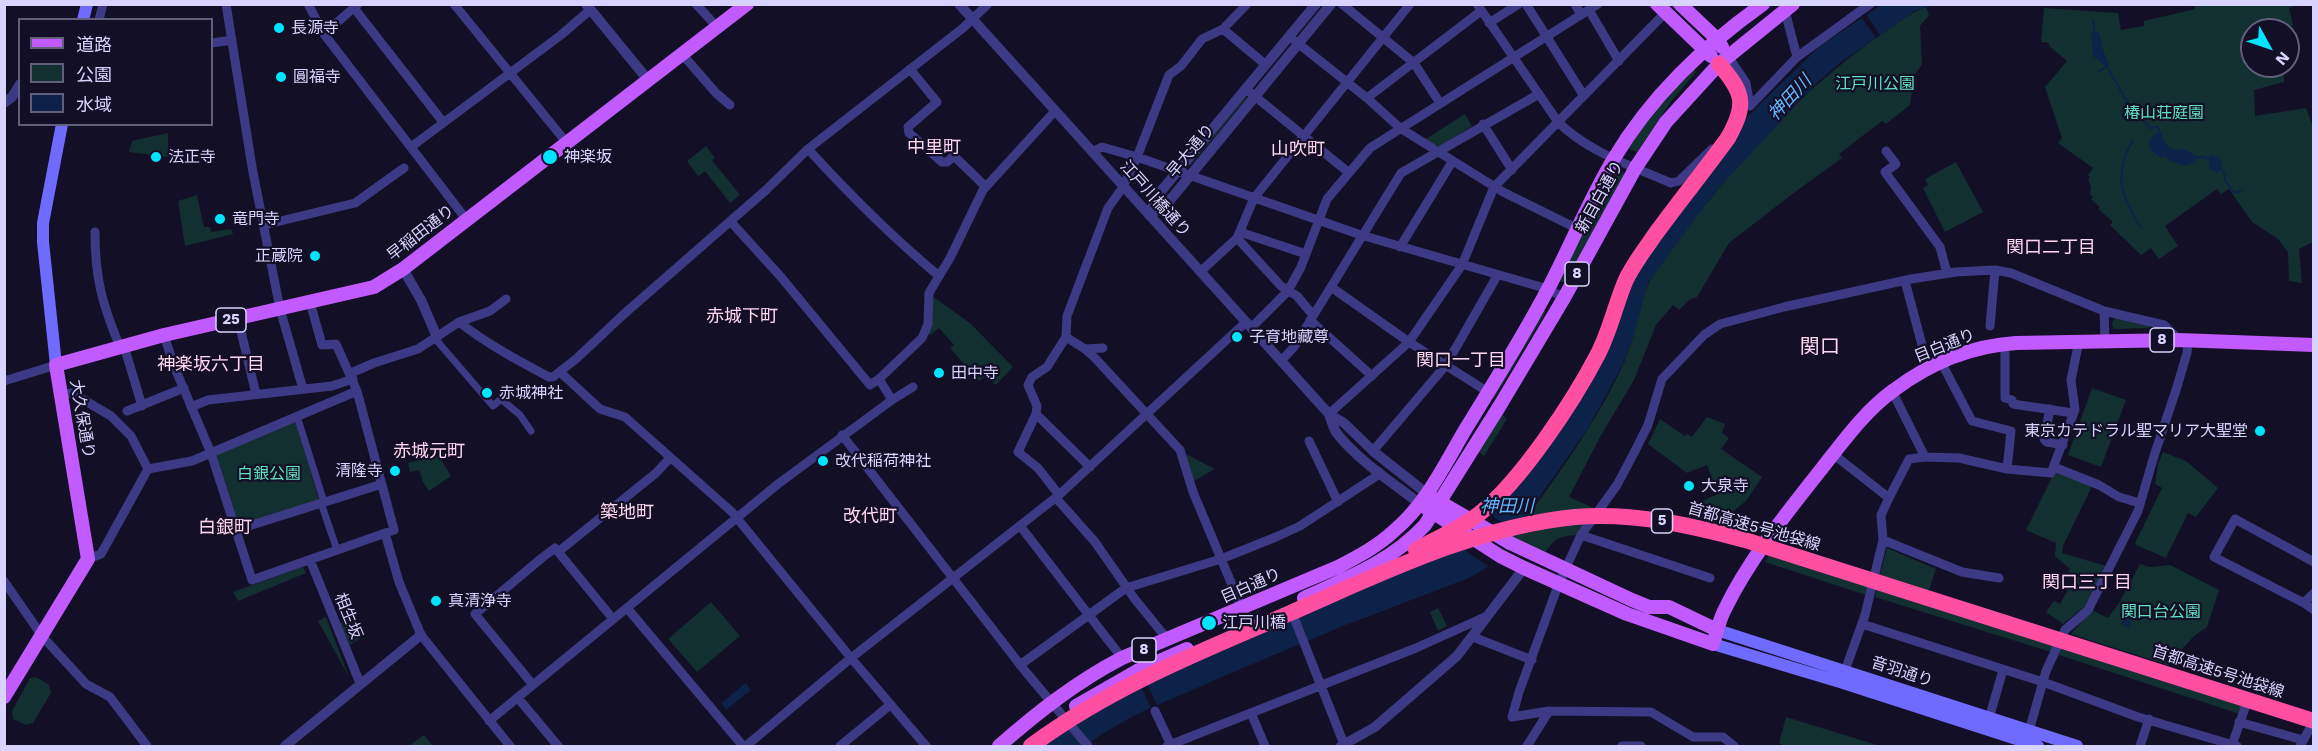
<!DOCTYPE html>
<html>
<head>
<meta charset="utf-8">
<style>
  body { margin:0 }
  #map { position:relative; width:2318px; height:751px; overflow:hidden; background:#130f26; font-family:"Work Sans","Noto Sans JP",sans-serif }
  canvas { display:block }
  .frame { position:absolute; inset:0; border:6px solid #d9d4ff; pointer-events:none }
  .legend { position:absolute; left:18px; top:18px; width:195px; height:108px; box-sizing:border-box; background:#130f26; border:2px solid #625e7d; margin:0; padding:8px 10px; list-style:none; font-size:18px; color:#d9d4ff }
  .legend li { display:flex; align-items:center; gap:12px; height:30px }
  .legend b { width:30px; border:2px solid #625e7d }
  .north { position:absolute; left:2240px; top:18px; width:60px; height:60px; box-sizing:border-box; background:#130f26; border:2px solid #625e7d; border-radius:50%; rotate:130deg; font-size:16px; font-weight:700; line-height:24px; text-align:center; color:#d9d4ff }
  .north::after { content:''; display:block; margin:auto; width:21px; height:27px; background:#00e5ff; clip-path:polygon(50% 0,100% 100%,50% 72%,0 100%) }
</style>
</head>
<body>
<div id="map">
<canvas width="2318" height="751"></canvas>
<div class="frame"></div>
<ul class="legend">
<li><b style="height:8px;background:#c25bff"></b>道路</li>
<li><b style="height:16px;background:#12302f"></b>公園</li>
<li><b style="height:16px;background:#0c2248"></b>水域</li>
</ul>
<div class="north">N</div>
</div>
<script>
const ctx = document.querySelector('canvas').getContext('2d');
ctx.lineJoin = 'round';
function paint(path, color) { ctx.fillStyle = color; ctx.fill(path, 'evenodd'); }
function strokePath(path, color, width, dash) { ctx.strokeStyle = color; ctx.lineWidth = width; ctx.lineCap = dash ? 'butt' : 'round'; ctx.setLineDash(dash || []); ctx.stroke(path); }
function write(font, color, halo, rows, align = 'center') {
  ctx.font = font + ' "Work Sans","Noto Sans JP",sans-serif'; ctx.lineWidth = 4.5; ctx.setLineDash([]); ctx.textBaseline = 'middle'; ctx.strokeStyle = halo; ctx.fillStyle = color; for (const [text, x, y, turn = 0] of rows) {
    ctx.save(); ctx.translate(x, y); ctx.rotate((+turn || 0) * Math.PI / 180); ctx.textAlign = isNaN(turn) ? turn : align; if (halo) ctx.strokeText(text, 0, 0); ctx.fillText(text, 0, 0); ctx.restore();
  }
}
paint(new Path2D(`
  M2195,5H2296L2289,8L2293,25L2285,30H2252V66H2284V82L2254,90L2255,116L2306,108L2313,127V242L2299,249L2302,283L2289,281L2288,252L2278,239L2252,222L2229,189L2221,194L2217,189L2165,226L2178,246L2159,259L2151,248L2141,255L2110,225L2113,222L2098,209L2100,207L2091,199L2093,197L2090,194L2091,187L2088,180L2090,177L2088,175L2093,168L2058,143L2062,138L2045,87L2067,61L2049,46V43L2041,42L2044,8L2118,13L2121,30L2144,26V21L2195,9Z
  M1926,7L1929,15L1920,26L1922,64L1914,76L1910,105L1886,124L1882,121L1839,154L1842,158L1795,192L1729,243L1697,297L1689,300L1679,310L1673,305L1656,325L1634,380L1600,437L1569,497L1594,508L1577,535C1561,536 1554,538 1546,552L1512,537C1553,482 1594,427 1623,365C1635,339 1636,308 1649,283C1658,264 1673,247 1685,231C1738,161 1804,88 1876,38C1892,27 1908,14 1926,7Z
  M1693,68L1696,72L1670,103L1637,152L1627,148L1649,118Z
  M1246,97L1247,98L1190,166V164Z
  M1465,114L1472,126L1441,146L1430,144L1426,139Z
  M168,133V157L129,152L132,141Z
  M706,146L715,158L712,160L740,195L730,203L705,171L698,176L687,161Z
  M1956,162L1983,212L1945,232L1923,188L1928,185L1925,179Z
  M1615,168L1621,169L1624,174L1622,179L1572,272L1564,282H1560L1595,205Z
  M197,195L204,227H210L211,232L231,229L233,234L185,246L178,201Z
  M934,297L971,324L1013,367L996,385L986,376L979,381L950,348L954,345L939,328L930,335L927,334L931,305Z
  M1543,310L1546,311L1540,322L1494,399L1491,397Z
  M2117,317L2149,324V328L2113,329L2112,322Z
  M2092,388L2126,400L2101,467L2068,455Z
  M1502,414L1507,419L1484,456L1479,452Z
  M1707,417L1725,424L1722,433L1729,438L1721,449L1762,477L1746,501L1719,523L1697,516L1694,505L1718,494L1707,465L1687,473L1648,444L1660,419L1685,436L1687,434L1692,437Z
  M295,420L319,500L239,525L216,453Z
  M2163,452L2186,461L2218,488L2196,517L2188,513L2166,558L2136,545L2135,543L2162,488L2155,484L2158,464Z
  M1186,454L1215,469L1192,482Z
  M438,455L451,476L429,491L423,482L419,470L410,472L408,463Z
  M2055,471L2092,486L2063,546L2062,553L2106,566L2085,606L2063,624L2046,612L2054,601L2060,604L2074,579L2067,575L2070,569L2055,556L2056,543L2026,530Z
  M1775,544L1872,576L1866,595L1765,562Z
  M1887,548L1936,569L1929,590L1880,575Z
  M2140,564L2150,567L2170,565L2219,590L2207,627L2194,636L2168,665L2071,634L2092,610L2108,618L2119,603Z
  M303,567L306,573L238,601L233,592Z
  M1878,578L2058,634L2051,652L1875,597Z
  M711,602L740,636L697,672L668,639Z
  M1438,608L1447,626L1438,631L1430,612Z
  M326,617L349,677L318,621Z
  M354,617L365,635L350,645L340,623Z
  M2066,637L2247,694L2240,714L2059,655Z
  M36,677L49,685L51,693L33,723L26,725L13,719L12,711L30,678Z
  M1786,717L1877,745L1879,746H1784L1779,743Z
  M424,735L433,746H409Z`), '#12302f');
paint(new Path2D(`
  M1881,5H1933L1915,11L1841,62L1817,83L1715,192L1648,283L1633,338L1623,364L1587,430L1504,547L1496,562L1469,578L1343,626L1224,676L1137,714L1102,734L1085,746H1041L1110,701L1428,558L1500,484L1560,410L1602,339L1688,182L1747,117L1820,46Z
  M2094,29L2099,33L2103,50L2109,65L2105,68L2104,65L2093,56L2091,34Z
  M2159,131L2161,132C2163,140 2167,150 2177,150C2179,150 2180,149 2182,149C2187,149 2192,154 2196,156L2195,162L2184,166L2168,160L2164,156L2161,158L2150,150L2149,140Z
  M2210,155L2217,156L2222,161L2221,169L2217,173L2209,168Z
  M2126,606L2130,607L2129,619L2131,623L2128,628L2122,624L2121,612Z
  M746,683L751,690L726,710L721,703Z`), '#0c2248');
paint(new Path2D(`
  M1866,14L1880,35L1876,38L1861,17Z
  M1485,511L1516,532L1496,562L1489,567L1453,542Z
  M1147,683L1157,706L1151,708L1141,686Z`), '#130f26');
strokePath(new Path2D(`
  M2093,20L2094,29
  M2107,67L2128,103L2150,128L2158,127L2159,131
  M2099,71L2105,68
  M2122,114L2128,103
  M2133,140C2113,174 2121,197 2141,228
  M2195,158L2203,157L2210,159
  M2220,169L2224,173L2225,180L2234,193L2241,191`), '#0c2248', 2);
strokePath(new Path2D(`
  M437,337L438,342L493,406L501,399L520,415L531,431
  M297,416L324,502
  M321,503L337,550`), '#3d3a85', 7);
strokePath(new Path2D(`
  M226,4L252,167L280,309L303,389
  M308,4L324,34L466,219
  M454,4L566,142
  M696,4L717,27
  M1342,4L1414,63L1440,103
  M1477,4L1558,122C1588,152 1632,166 1671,183L1679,181L1712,149
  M1526,4L1584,96
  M1575,4L1581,15
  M354,8L443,122
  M1589,10L1619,61
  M1785,11L1797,57
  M99,20L103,4
  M1489,23L1519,4
  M1223,29L1266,65
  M324,34L358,4
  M1295,41L1367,98L1400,128L1503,192L1576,228
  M212,43L232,40
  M682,54L716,93L730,105
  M1728,56L1746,83L1750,106L1797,57L1870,4
  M910,69L937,102L908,127L909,133L942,162H947L954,156L986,187
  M1246,89L1348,172
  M1367,98L1481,11
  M1483,124L1512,170
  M411,147L561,35L590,10
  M808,149C849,194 892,237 939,276
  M1886,151L1896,164L1885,172L1940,247L1947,273
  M1092,152L1102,147L1137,157L1169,75L1181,66L1202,39L1223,29L1247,4
  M731,222L781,277L870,385L879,379
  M264,225L355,203L404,168
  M95,232C95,278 102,304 120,347
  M1240,232L1306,254
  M1237,238L1281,286L1297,296L1313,315
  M1400,247L1452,162
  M1200,272L1237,238L1254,198L1410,4
  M1905,281L1922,345
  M1331,287L1409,342L1488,392
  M2104,311L2164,325L2179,340
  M238,319L256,394
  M1310,320L1372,376
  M459,322C487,344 517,360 549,377H553L576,359L624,314L766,190L808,149L963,28L988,4
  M1990,326L1995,270
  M1251,328L1288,291L1301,267L1327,199L1370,148L1598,4
  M164,335L174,366L211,453L252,580L394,530L357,391L336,344L322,345L310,302
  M1066,337L1085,349L1095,358L1180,450L1193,492L1248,623
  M2003,344L2005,353V398L2012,400L2013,404L2073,413
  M124,346L142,406
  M1085,349L1103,348
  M1281,361L1294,347L1401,173L1539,94
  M1941,362L1972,421L2011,431L2007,469
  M560,372L600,409L625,417L732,512L851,658L926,746
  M351,373L374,363L418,349L459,322L490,311L506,299
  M4,381L56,365
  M1892,391L1925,457L1959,458L2007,469L2051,473L2075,410L2071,380L2079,341
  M61,394L72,393L111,416L131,436L148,469
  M892,400L913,387
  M191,407L208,400L332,386L353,379
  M2050,409L2044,439L2047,442L2063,445
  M127,411L184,388
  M1036,414L1090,467
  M1329,414L1409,342L1462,265L1494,187L1666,12
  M842,435L1025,671L1088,746
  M1309,441L1338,502
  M1373,451L1446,365L1497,276
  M1833,454L1889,498L1909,459L1925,457
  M2054,467L2099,485L2119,497L2140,503
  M148,469L192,461L357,391
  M1059,495L1038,468L1018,452L1036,414L1037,406L1028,385L1032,377L1047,367L1066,337L1067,316L1108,208L1123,187L1137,157L1361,235L1548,289L1564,298
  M1056,498L1095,542L1134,598L1168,640
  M1021,527L1122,658
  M236,530L382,484
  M385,533L399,582L421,635L510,746
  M1581,535L1710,578
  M1883,540L1962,572L1999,578
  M558,552L656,473L670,458
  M88,559L101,554L148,469
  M310,560L360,683
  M2314,562L2235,519L2214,557L2304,603L2314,610
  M4,581L42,636L86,684L110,697L147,746
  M2304,603L2314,593
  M627,608L743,746
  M1291,610L1342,739L1347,744
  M1862,624L2043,682L2138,717L2237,746
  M1473,637L1532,660
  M1020,665L1126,588L1221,559L1276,537L1300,526L1375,477L1379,472
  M1843,676L1865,615L1883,540L1881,515L1889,498
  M533,685L475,614L543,557L555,548L613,619
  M518,698L558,746
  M1155,711L1171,745
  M1549,711L1512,717L1519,692L1559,583L1581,535L1617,485L1635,451L1648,425L1662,379L1704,335L1720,324L1784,307L1911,279L1956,272L1995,270L2011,273L2104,311L2105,340
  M1251,713L1265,746
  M489,721L778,484L892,400L879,379L922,338L928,324L929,293L950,258L983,190L1055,111
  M1988,722L2003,670
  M2239,722L2303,740
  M2029,731L2046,671L2065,630L2088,610L2138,511L2154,456L2176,390L2187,353L2188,341
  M2232,745L2246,705
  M746,746L851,658L1059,495L1246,322
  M840,746L890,705
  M1167,746L1416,648L1487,616
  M1527,746L1549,711L1651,712L1693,737H1723L1734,746
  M1622,746H1641
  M2140,746L2149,719
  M2300,746L2314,721`), '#3d3a85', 9);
strokePath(new Path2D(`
  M586,4L648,80
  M959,4L1329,414L1344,423L1373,451L1426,493
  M4,103L12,97L20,84
  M1149,215L1166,205L1331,4
  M1149,215L1157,196L1316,4
  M403,269L421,300L437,337
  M1329,414C1331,420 1333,427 1336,432C1355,458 1394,484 1419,503
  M285,746L421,635
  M1341,746L1375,727L1457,656L1524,568`), '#3d3a85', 10);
strokePath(new Path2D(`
  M83,20L87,4
  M56,365L43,242V223L62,124
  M1717,630L2077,746
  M1713,644L1840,682L2038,746`), '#6f6bff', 12);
strokePath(new Path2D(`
  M1657,4L1711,56
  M1680,4L1717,39L1722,47
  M1433,498L1476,523
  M1426,508L1500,556L1524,568L1627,614L1713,644C1717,632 1719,620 1725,609C1749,559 1789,510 1823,467C1845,439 1866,410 1894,390C1930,363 1971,346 2016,343L2179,340L2314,345
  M1510,543L1632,600L1649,607H1669L1717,630
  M1304,598C1348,578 1392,561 1425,525L1499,407L1564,298L1636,167L1666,122L1719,64L1793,4
  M4,697L88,559L56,365L164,335L374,287L403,269L747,4
  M1076,706L1137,671L1187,649
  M999,746C1038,712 1076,682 1122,658L1338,567C1359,556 1378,546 1395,530C1426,504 1445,464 1465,430C1493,384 1523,337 1548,289C1570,247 1588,202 1613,160C1651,96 1703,47 1763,4`), '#c25bff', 14);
strokePath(new Path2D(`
  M1719,64C1744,93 1747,104 1728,138`), '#ff4fa3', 16);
strokePath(new Path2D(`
  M1476,523L1510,543`), '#c25bff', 14);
strokePath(new Path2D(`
  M1416,550C1437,538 1460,529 1479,514C1521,481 1573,402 1598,354C1610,331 1615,306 1625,282C1632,266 1644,251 1654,236C1678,203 1704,171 1728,138
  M1031,746C1109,688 1199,652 1288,614C1380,574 1474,527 1575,517C1633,512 1690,525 1745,540L2314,721`), '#ff4fa3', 16);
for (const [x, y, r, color] of [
  [279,28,6,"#00e5ff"],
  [281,77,6,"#00e5ff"],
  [156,157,6,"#00e5ff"],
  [550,157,8,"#00e5ff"],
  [220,219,6,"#00e5ff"],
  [315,256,6,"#00e5ff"],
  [1237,337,6,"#00e5ff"],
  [939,373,6,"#00e5ff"],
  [487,393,6,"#00e5ff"],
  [2260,431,6,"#00e5ff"],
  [823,461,6,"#00e5ff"],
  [395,471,6,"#00e5ff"],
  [1689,486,6,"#00e5ff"],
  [436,601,6,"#00e5ff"],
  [1209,623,8,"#00e5ff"]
]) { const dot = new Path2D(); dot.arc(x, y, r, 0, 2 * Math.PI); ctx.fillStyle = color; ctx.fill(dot); strokePath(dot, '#130f26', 2); }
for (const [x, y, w] of [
  [1577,274,24],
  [231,320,30],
  [2162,340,24],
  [1662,521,21],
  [1144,650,24]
]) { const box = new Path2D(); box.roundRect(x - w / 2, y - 12, w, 24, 4.5); ctx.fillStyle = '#130f26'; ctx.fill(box); strokePath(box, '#d9d4ff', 1.5); }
write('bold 15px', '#d9d4ff', null, [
  ["8",1577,274],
  ["25",231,320],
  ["8",2162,340],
  ["5",1662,521],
  ["8",1144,650]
]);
write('16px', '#d9d4ff', '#130f26', [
  ["長源寺",291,28],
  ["圓福寺",293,77],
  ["法正寺",168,157],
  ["神楽坂",564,157],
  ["竜門寺",232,219],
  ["正蔵院",303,256,"right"],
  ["子育地藏尊",1249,337],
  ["田中寺",951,373],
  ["赤城神社",499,393],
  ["東京カテドラル聖マリア大聖堂",2248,431,"right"],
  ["改代稲荷神社",835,461],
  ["清隆寺",383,471,"right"],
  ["大泉寺",1701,486],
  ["真清浄寺",448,601],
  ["江戸川橋",1222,623]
], 'left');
write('16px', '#5fe0c0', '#130f26', [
  ["江戸川公園",1875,84],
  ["椿山荘庭園",2164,113],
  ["白銀公園",269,474],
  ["関口台公園",2161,612]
]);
write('16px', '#d9d4ff', '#130f26', [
  ["早大通り",1191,151,-50],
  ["新目白通り",1600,197,-61],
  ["江戸川橋通り",1155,199,48],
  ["早稲田通り",421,233,-38],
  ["目白通り",1945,346,-22],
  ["大久保通り",82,419,80],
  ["首都高速5号池袋線",1754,527,16],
  ["目白通り",1251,586,-24],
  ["相生坂",348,616,68],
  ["音羽通り",1902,672,18],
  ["首都高速5号池袋線",2218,672,18]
]);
write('italic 18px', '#62b6ff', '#130f26', [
  ["神田川",1790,98,-47],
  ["神田川",1507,507]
]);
write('18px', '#ffd6f0', '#130f26', [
  ["中里町",934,148],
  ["山吹町",1298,150],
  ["関口二丁目",2051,248],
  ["赤城下町",742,317],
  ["関口一丁目",1461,361],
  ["神楽坂六丁目",211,365],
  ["赤城元町",429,452],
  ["築地町",627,513],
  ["改代町",870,517],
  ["白銀町",225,528],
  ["関口三丁目",2087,583]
]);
write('20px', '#ffd6f0', '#130f26', [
  ["関口",1820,347]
]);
</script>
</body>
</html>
